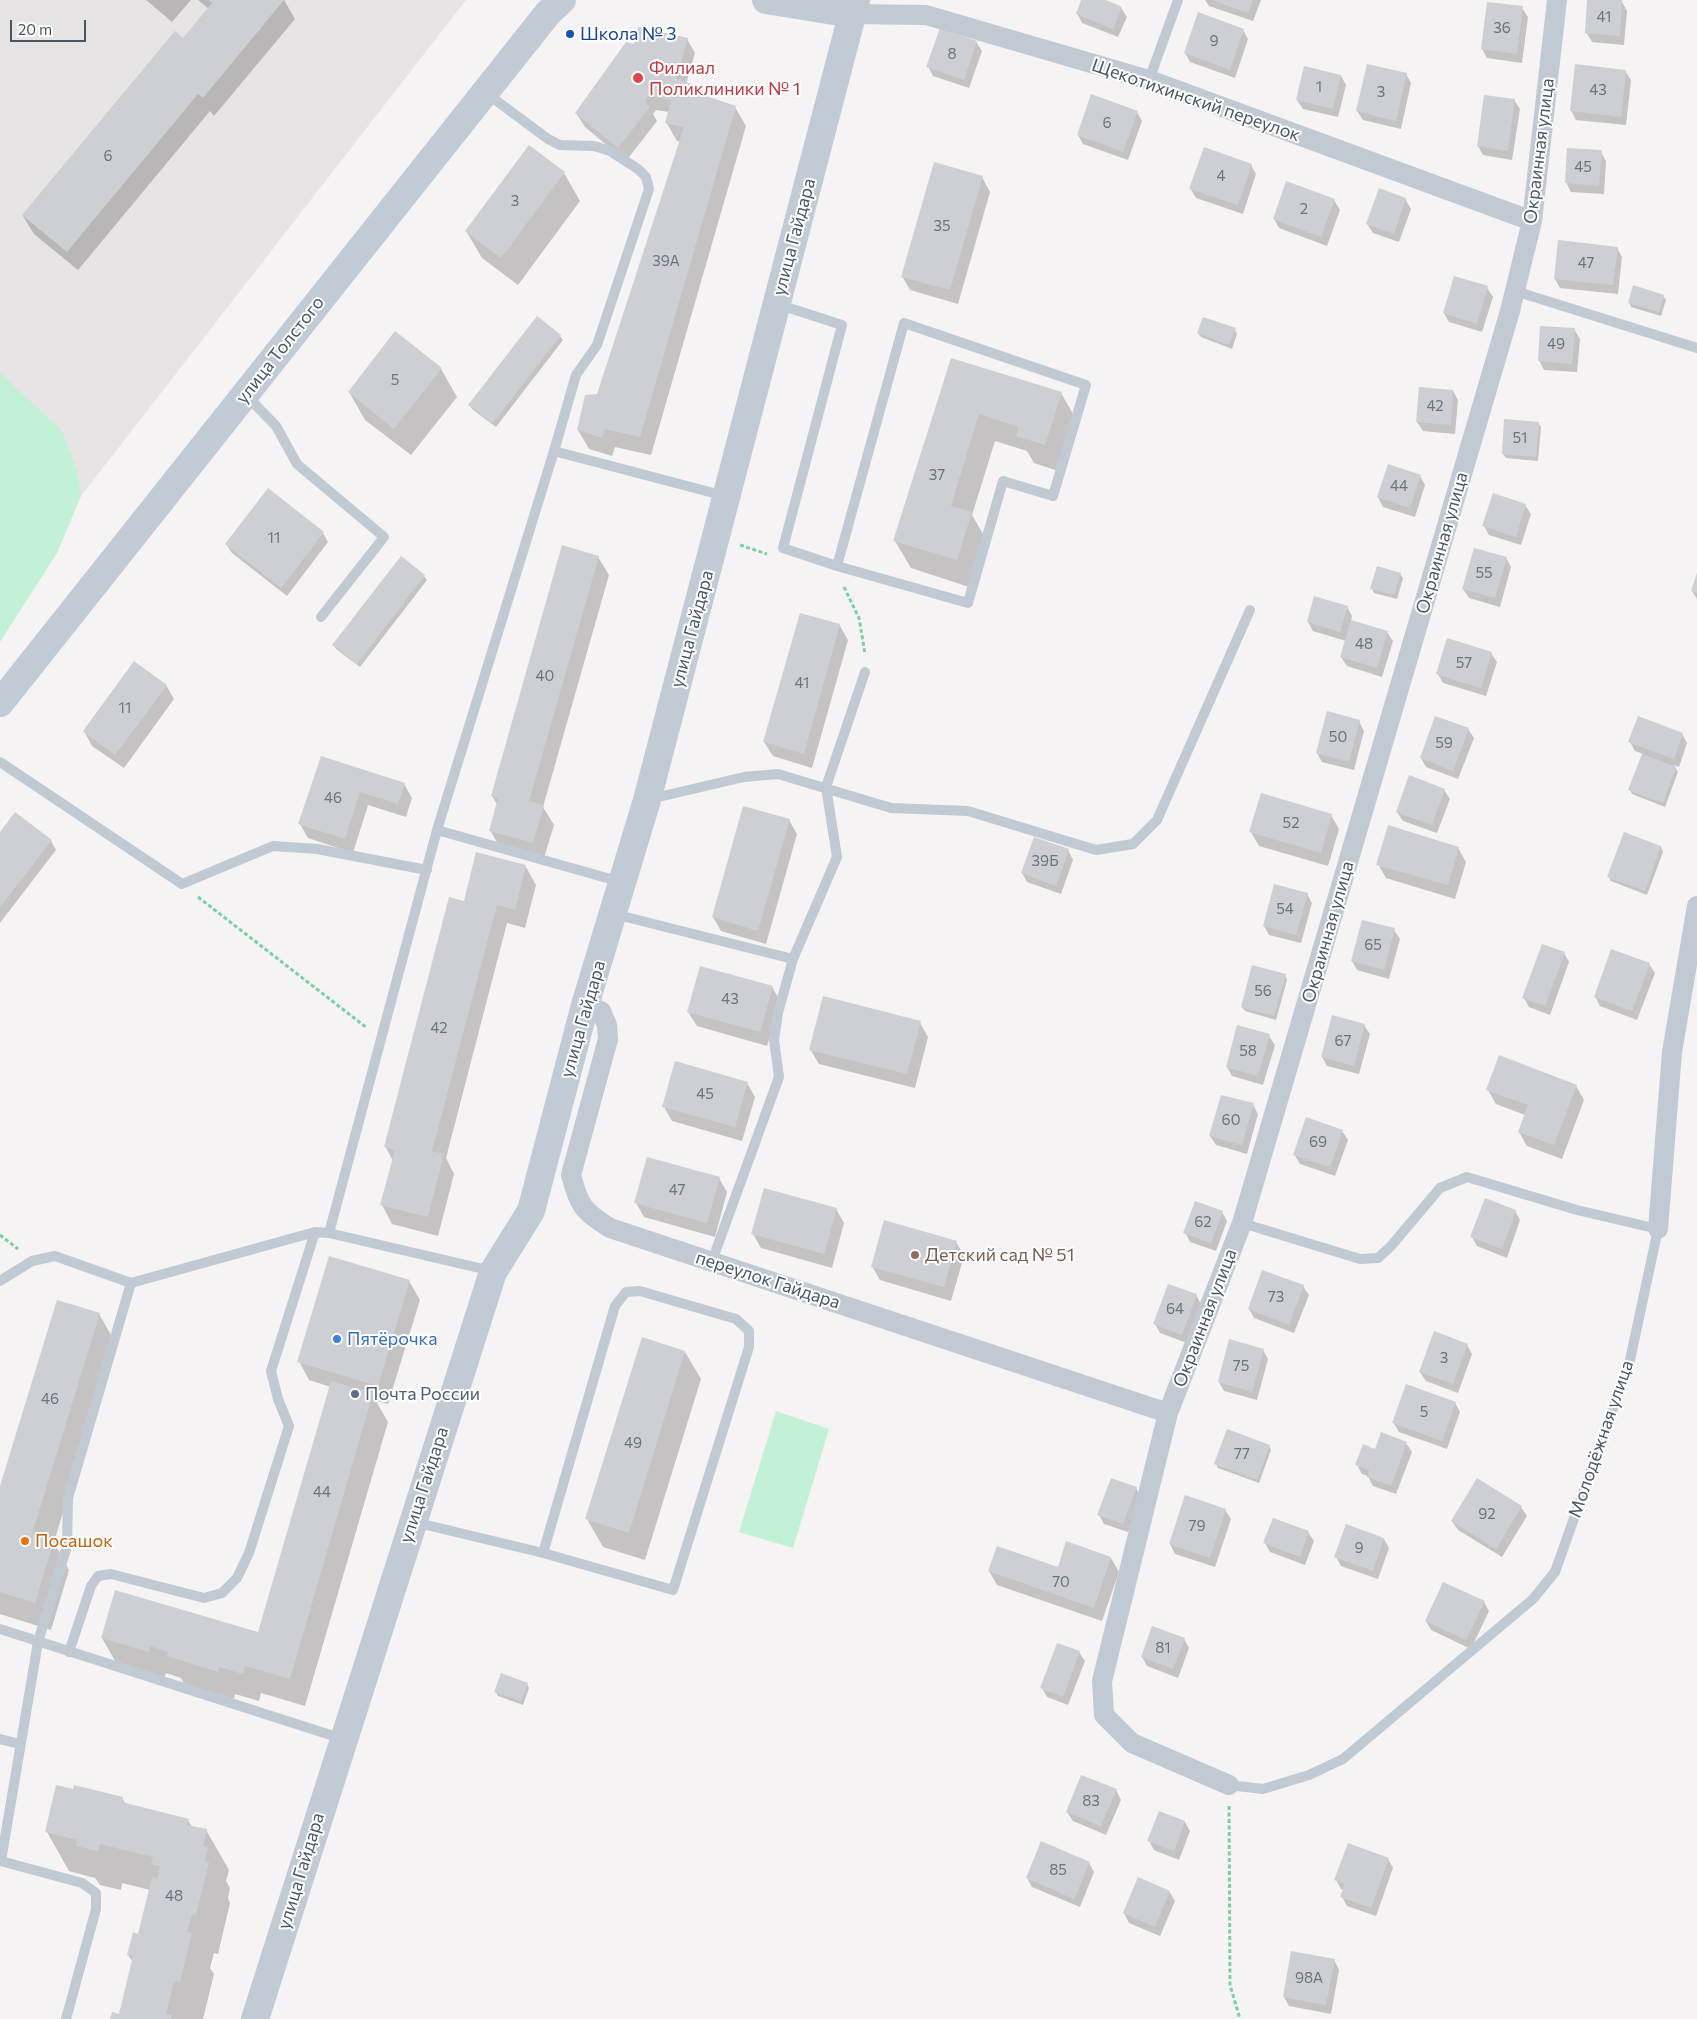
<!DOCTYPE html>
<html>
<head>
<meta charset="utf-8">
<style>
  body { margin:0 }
  #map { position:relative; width:1697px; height:2019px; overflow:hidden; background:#f5f3f3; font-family:Commissioner,sans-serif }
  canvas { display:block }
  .scale { position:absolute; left:10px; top:20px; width:76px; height:22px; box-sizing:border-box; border:2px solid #4a5661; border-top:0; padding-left:6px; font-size:15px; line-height:18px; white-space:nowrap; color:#4a5661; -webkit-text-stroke:4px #fff; paint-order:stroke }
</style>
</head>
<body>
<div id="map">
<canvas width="1697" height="2019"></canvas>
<div class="scale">20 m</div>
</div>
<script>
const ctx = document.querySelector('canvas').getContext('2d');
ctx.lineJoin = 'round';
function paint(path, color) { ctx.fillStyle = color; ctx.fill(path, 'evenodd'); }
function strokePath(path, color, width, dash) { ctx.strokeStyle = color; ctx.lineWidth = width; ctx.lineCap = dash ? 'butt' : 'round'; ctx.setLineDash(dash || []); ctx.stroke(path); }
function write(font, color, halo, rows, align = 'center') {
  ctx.font = font + ' Commissioner,sans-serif'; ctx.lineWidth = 4; ctx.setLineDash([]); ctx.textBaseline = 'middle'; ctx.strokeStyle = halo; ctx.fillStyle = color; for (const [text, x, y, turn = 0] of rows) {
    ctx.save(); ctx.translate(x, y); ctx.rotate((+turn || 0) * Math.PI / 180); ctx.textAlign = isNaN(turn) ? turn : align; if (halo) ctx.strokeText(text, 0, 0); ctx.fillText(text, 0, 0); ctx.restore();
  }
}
paint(new Path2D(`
  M0,0H466L81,496L0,443Z`), '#e6e4e5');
paint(new Path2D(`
  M0,373L62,431L78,473L81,496L57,553L0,642Z
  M776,1411L829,1429L793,1548L739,1532Z`), '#c3f1d5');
paint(new Path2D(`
  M146,0H191L172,22Z
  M198,0H284L295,19L214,116L210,111L78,270L34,234L23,216L184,40L209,9Z
  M1082,0H1102L1121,8L1127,17L1118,37L1082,23L1077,13Z
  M1205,0H1261L1253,21L1209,6Z
  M1589,0L1622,2L1627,11L1624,45L1592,42L1586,32Z
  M1522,8L1528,17L1522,63L1487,58L1482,49Z
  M1243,30L1248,39L1235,78L1190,62L1185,53Z
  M687,39L695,53L686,84L701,88L706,97L735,107L746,126L651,455L615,447L612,456L589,449L578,430L598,395L681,142L677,141L666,122L669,112L656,110L653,114L657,121L626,161L585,127L576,113L635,45Z
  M976,42L982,51L969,88L933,76L928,66Z
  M1625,71L1631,80L1626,125L1576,120L1571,110Z
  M1406,74L1411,83L1401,129L1363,120L1357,111Z
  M1341,76L1346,85L1338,117L1303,109L1297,100Z
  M1485,96L1514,100L1520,109L1512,160L1483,155L1478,146Z
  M1137,112L1142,121L1128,160L1083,144L1078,135Z
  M1601,152L1606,161L1604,194L1571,192L1566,182Z
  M1251,165L1256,174L1243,214L1196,198L1191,189Z
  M564,173L580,201L518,285L482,258L466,231Z
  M982,177L990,192L958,304L910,290L902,276Z
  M1405,199L1411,209L1399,242L1373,233L1367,224Z
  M1334,200L1340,210L1327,246L1279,228L1274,219Z
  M1617,248L1622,257L1618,294L1560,288L1555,279Z
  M1487,288L1493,297L1482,332L1449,322L1444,313Z
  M1663,296L1666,300L1661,316L1631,307L1629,302Z
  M1574,329L1580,339L1577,372L1544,370L1539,360Z
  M1235,330L1237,334L1232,349L1201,337L1198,333Z
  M560,336L563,340L496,427L472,409L470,405Z
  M951,359L1061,393L1077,421L1061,472L1034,463L1027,451L995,441L972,515L987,541L972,588L911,568L895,541Z
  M441,369L457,397L411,455L365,420L349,392Z
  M1453,391L1458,400L1455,434L1423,431L1417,422Z
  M1538,423L1541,427L1538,461L1506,458L1503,454Z
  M1420,476L1425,485L1415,517L1383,507L1378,497Z
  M1525,505L1531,514L1521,545L1489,535L1484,526Z
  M323,533L328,542L287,596L232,553L226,544Z
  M598,557L609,575L543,807L554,825L543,861L501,849L490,830L497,804L492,796Z
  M401,558L424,576L427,580L360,667L336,649L334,645Z
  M1506,558L1511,567L1500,607L1469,598L1463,589Z
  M1400,574L1403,578L1397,599L1374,593L1372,588Z
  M1697,575V599L1692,591Z
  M1347,607L1352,616L1351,621L1387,632L1393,641L1382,677L1347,666L1341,657L1346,641L1313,631L1308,622Z
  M800,615L840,626L848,640L812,768L773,756L764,742Z
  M1491,653L1497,662L1486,696L1443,683L1438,674Z
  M166,685L174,699L124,768L92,746L84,731Z
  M1359,721L1364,731L1354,770L1322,762L1317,753Z
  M1468,729L1474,738L1458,779L1426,767L1421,758Z
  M1682,734L1687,743L1679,767L1674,765L1678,772L1665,807L1632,794L1630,790L1643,754L1635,751L1630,742Z
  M322,757L404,784L412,798L406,817L368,805L353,853L308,838L300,824Z
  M1444,790L1450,799L1437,833L1403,821L1397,812Z
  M1331,815L1339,829L1328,866L1259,846L1251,832Z
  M789,820L797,834L766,944L721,931L713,917Z
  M0,834L51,841L56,850L0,923Z
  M1625,834L1661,847L1663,852L1647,895L1611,881L1609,877Z
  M1458,848L1466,862L1455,899L1386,878L1378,864Z
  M1068,850L1073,860L1061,894L1027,882L1022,873Z
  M526,867L536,885L525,928L507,923L446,1158L454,1174L438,1236L392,1224L382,1205L393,1161L385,1146L465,902Z
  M1307,894L1312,903L1301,943L1269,935L1264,926Z
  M1394,930L1400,939L1389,979L1357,970L1352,961Z
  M1564,953L1569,962L1550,1015L1529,1007L1524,998Z
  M1649,964L1655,973L1637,1020L1600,1006L1595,996Z
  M1285,975L1287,980L1276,1020L1245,1011L1242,1007Z
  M772,987L780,1001L767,1046L697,1026L688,1012Z
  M920,1023L928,1037L915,1088L819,1064L810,1049Z
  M1364,1025L1370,1034L1359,1074L1327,1066L1322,1057Z
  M1269,1036L1275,1045L1263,1085L1232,1076L1227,1067Z
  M747,1083L755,1097L742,1141L672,1121L664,1107Z
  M1576,1086L1584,1100L1562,1159L1527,1146L1519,1132L1525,1115L1496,1104L1488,1090Z
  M1253,1105L1258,1114L1247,1154L1216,1145L1210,1136Z
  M1342,1131L1348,1140L1335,1176L1300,1164L1294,1154Z
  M719,1178L727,1192L715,1237L644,1217L636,1203Z
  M836,1209L844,1223L832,1268L761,1248L753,1234Z
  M1515,1211L1520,1220L1507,1258L1477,1246L1472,1237Z
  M1222,1212L1227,1221L1216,1251L1190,1242L1185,1232Z
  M956,1242L964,1256L951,1301L880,1280L872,1266Z
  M409,1281L420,1300L388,1404L376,1401L388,1422L305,1706L261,1693L259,1701L235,1694L234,1699L184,1684L181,1678L166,1673L164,1679L118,1666L102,1638L259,1634L331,1387L309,1380L299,1361Z
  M1303,1286L1309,1295L1294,1333L1254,1318L1249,1309Z
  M1196,1295L1201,1304L1187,1343L1160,1333L1155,1324Z
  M99,1314L115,1342L54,1542L69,1570L51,1630L0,1614V1490Z
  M1467,1345L1472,1354L1458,1393L1426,1381L1420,1372Z
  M1263,1350L1268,1359L1257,1400L1224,1391L1219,1382Z
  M685,1352L701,1379L645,1560L603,1547L587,1519Z
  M1455,1403L1460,1412L1447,1449L1399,1432L1393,1422Z
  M1406,1443L1412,1452L1396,1494L1373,1486L1368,1476L1362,1474L1357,1465Z
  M1269,1446L1271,1450L1259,1483L1218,1468L1216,1464Z
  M1136,1488L1141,1497L1128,1532L1104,1524L1099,1515Z
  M1521,1507L1527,1516L1502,1557L1458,1530L1452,1521Z
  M1225,1510L1231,1519L1215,1567L1175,1554L1170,1544Z
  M1308,1532L1314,1541L1305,1565L1270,1552L1265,1543Z
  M1384,1539L1389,1548L1378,1579L1341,1566L1336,1557Z
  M1111,1558L1119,1572L1102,1621L997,1585L989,1571L1059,1568Z
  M1484,1602L1489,1611L1471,1649L1431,1630L1426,1621Z
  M1184,1639L1189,1648L1178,1678L1147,1666L1142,1657Z
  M1079,1652L1085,1661L1068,1705L1047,1697L1042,1688Z
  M527,1684L529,1688L523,1705L498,1696L496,1692Z
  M1116,1790L1121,1800L1106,1835L1073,1821L1067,1812Z
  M122,1798L126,1805L188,1820L192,1827L206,1830L229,1870L226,1881L230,1888L228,1898L230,1903L218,1954L214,1953L210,1968L214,1974L203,2019H112L120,2015L133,1962L128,1955L139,1935L150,1890L122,1883L121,1890L100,1885L95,1878L69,1871L47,1832Z
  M1185,1822L1190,1831L1179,1860L1154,1850L1149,1841Z
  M1388,1859L1393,1868L1376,1916L1347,1906L1342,1897L1344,1890L1341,1889L1336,1880Z
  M1089,1863L1094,1872L1080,1907L1032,1887L1027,1878Z
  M1169,1891L1175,1901L1160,1936L1129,1923L1124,1913Z
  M1334,1960L1339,1970L1331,2014L1289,2006L1284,1997Z`), '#0003');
paint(new Path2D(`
  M208,0H284L203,98L198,94L67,252L22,215L175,31L183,38L212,3Z
  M1081,0H1106L1122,7L1113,29L1076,14Z
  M1212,0H1253L1248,13Z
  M1587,0H1622L1620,36L1585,33Z
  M1487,2L1523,6L1517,54L1481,49Z
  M1198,12L1244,29L1230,70L1184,53Z
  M638,27L688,38L676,79L702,87L700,94L736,106L640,437L605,429L602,438L577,430L585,395L597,394L684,127L665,123L671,100L648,96L645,102L650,107L618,148L575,113L626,42L634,44Z
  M940,28L977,41L964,80L926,67Z
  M1367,64L1407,73L1396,121L1356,111Z
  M1575,64L1626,70L1621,117L1570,111Z
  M1304,66L1341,75L1333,109L1296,100Z
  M1091,94L1138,111L1123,152L1077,135Z
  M1484,95L1515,99L1508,151L1477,146Z
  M529,145L565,172L501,258L465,231Z
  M1204,147L1252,164L1238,205L1189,189Z
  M1567,148L1602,150L1599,186L1565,183Z
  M934,162L983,176L950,290L901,277Z
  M1286,181L1335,199L1321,237L1273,219Z
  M1379,188L1406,198L1394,234L1366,224Z
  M1558,240L1618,247L1613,285L1554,279Z
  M1454,276L1488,286L1477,324L1443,313Z
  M1633,285L1664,295L1659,312L1628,303Z
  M537,316L561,335L493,423L468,405Z
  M1203,317L1236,328L1229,345L1197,333Z
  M1540,326L1575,328L1572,364L1538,361Z
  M395,331L442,368L394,429L348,392Z
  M951,358L1062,392L1045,445L1016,436L1019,427L979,414L951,506L972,512L957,560L893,541Z
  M1419,387L1453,390L1451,425L1416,422Z
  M1504,419L1539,422L1536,457L1502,454Z
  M1388,464L1421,475L1410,508L1377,497Z
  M268,488L324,532L281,588L225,544Z
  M1493,493L1526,504L1516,537L1482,526Z
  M562,545L599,556L529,801L544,805L533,843L489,831L498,798L491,796Z
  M1474,548L1507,557L1495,598L1462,589Z
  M401,556L425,575L357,664L332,645Z
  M1377,566L1401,573L1394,595L1370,589Z
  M1697,573V593L1691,591Z
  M1314,596L1348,606L1340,632L1307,622Z
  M800,613L840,624L804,754L763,742Z
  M1351,620L1388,631L1377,668L1340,657Z
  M1447,638L1492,652L1481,688L1436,674Z
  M134,661L167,685L115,755L83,731Z
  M1327,711L1360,720L1349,762L1316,753Z
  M1435,716L1469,728L1453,771L1420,758Z
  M1638,716L1683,733L1674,759L1628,742Z
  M1642,754L1676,767L1663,803L1628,790Z
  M321,756L405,783L398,804L360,792L345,839L298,824Z
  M1409,775L1445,789L1432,825L1396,812Z
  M1261,793L1332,814L1321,853L1249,832Z
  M743,806L790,819L758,931L712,917Z
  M15,812L52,840L0,907V832Z
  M1388,825L1459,847L1448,885L1376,865Z
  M1624,832L1661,846L1645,891L1607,877Z
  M1034,837L1069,849L1056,886L1021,873Z
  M476,852L526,865L515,910L497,905L432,1151L444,1154L428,1217L380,1205L395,1150L384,1147L449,897L464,901Z
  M1274,884L1308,893L1296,935L1263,926Z
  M1362,920L1395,928L1384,970L1351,961Z
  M1542,944L1565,952L1545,1006L1522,998Z
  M1611,949L1650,963L1632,1011L1594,997Z
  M1252,965L1286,974L1274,1016L1241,1007Z
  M700,966L773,986L760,1032L687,1012Z
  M823,996L921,1021L907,1074L809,1050Z
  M1332,1015L1365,1024L1354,1066L1321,1057Z
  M1237,1025L1270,1034L1258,1076L1226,1067Z
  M1499,1055L1577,1085L1554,1145L1518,1132L1528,1105L1486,1090Z
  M675,1061L748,1082L735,1127L662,1107Z
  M1221,1095L1254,1103L1242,1145L1209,1136Z
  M1306,1117L1343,1130L1330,1167L1293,1155Z
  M647,1157L720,1177L707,1223L634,1203Z
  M764,1188L837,1208L824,1254L751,1234Z
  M1485,1198L1516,1210L1502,1249L1470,1237Z
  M1195,1201L1223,1211L1211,1243L1183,1233Z
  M884,1220L957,1241L944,1287L871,1267Z
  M329,1256L410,1280L378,1386L297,1362Z
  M1262,1270L1304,1285L1289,1325L1248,1309Z
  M1168,1284L1197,1294L1182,1335L1153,1324Z
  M57,1300L100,1313L32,1534L54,1541L35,1603L0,1592V1486Z
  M1434,1331L1468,1344L1453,1384L1419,1372Z
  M642,1337L685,1351L629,1533L585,1519Z
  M1229,1339L1264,1349L1252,1392L1218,1382Z
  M331,1381L373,1393L290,1679L245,1666L243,1674L219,1667L218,1672L167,1656L168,1652L150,1646L149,1652L101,1638L115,1590L258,1632Z
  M1406,1384L1456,1402L1442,1441L1392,1423Z
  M1227,1429L1270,1445L1257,1480L1214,1464Z
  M1381,1432L1407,1442L1391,1486L1367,1477L1369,1470L1355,1465L1363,1444L1375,1449Z
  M1111,1478L1137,1487L1123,1524L1097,1515Z
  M1477,1478L1522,1506L1496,1549L1451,1521Z
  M1185,1495L1226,1509L1210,1558L1169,1544Z
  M1273,1518L1309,1531L1300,1557L1263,1543Z
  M1346,1524L1384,1538L1373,1571L1334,1557Z
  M1066,1541L1111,1557L1094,1608L988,1571L997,1546L1058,1567Z
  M1443,1582L1485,1601L1466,1640L1425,1621Z
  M1152,1626L1185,1638L1173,1669L1141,1657Z
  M1057,1643L1080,1651L1063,1697L1040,1688Z
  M501,1673L528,1683L521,1701L494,1692Z
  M1081,1775L1117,1789L1101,1826L1066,1812Z
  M56,1785L73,1789L74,1785L123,1797L122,1802L189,1819L187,1825L207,1829L203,1846L208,1847L205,1862H209L196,1915L192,1914L187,1932L192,1933L180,1982L174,1981L166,2014L172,2015L171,2019H110L112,2012L119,2014L133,1956L127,1955L133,1932L138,1934L152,1877L158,1878L160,1866L151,1864L153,1857L100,1844L98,1851L76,1846L77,1840L45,1832Z
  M1159,1811L1185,1821L1174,1851L1147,1841Z
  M1041,1841L1090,1862L1074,1899L1026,1878Z
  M1348,1843L1389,1858L1371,1908L1340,1897L1345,1884L1334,1880Z
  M1138,1877L1170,1891L1155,1927L1123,1913Z
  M1291,1951L1335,1959L1326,2005L1283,1997Z`), '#cdcfd5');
strokePath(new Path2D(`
  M740,545L767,554
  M844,587L859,618L865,654
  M198,897L367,1028
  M0,1235L18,1249
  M1229,1806L1230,1985L1240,2019`), '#7ad0a6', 3, [4, 2.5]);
strokePath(new Path2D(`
  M1149,80L1178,0
  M486,93L548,139L560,145L594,146L610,151L638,169L646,177L649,189L597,345L576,375L554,451
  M1515,291L1697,348
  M777,304L842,325L783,548L837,566L968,603L1003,481L1053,496L1086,385L904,323L837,566
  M246,395L276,426L297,464L384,537L321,617
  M0,762L182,884L273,846L317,849L427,870
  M650,799L744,777L778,774L891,808L968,811L1096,850L1133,844L1157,820L1250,610
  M437,830L554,451L725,496
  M614,914L793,959
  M329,1233L437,830L621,882
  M712,1261L779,1077L774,1040L778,1013L793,959L837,857L826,787L865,672
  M0,1281L32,1261L55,1256L131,1283
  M414,1522L543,1553L673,1590L749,1347V1331L736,1319L640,1291L626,1292L615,1306L543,1553
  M0,1629L343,1739
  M69,1652L91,1586L98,1576L111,1574L204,1598L222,1593L237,1578L249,1553L289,1426L278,1399L271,1371L315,1232
  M0,1739L20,1744
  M1229,1785L1263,1789L1309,1775L1343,1759L1533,1599L1555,1572L1630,1360L1658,1229L1577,1210L1467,1177L1440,1188L1391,1246L1378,1258L1360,1259L1242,1223
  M66,2019L96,1909V1893L82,1883L1,1861L38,1642L67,1546L68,1498L131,1283L315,1232L329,1233L492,1271`), '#c1cad2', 10);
strokePath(new Path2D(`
  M852,14L926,15L1149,80L1532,221
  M585,1005L601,1011L607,1025L608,1039L571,1175C579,1206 583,1211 610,1228L1168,1413
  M1658,1229L1672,1052L1697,906
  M1229,1785L1132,1743L1104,1715L1102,1681L1168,1413L1242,1223L1510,311L1532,221L1557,0`), '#c1cad2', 20);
strokePath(new Path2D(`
  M766,0L852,14
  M0,703L548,13L562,0
  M255,2019L493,1272L531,1211L585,1005L647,800L856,0`), '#c1cbd6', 28);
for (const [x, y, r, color] of [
  [570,34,5,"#1a4fb4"],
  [638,78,6,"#e0444e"],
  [915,1255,5,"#8d6e63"],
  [337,1339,5,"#3f7fe0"],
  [355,1394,5,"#5c6f8a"],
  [25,1541,5,"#e8710a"]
]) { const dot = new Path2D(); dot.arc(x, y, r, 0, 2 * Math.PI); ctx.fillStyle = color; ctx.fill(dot); strokePath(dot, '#fff', 2); }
write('15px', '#6b747e', null, [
  ["41",1604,17],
  ["36",1502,28],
  ["9",1214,41],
  ["8",952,54],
  ["1",1319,87],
  ["43",1598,90],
  ["3",1381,92],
  ["6",1107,123],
  ["6",108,156],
  ["45",1583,167],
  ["4",1221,176],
  ["3",515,201],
  ["2",1304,209],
  ["35",942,226],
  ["39А",666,261],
  ["47",1586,263],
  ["49",1556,344],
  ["5",395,380],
  ["42",1435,406],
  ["51",1520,438],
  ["37",937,475],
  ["44",1399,486],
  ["11",274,538],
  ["55",1484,573],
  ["48",1364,644],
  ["57",1464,663],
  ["40",545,676],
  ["41",802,683],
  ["11",125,708],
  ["50",1338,737],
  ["59",1444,743],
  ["46",333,798],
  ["52",1291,823],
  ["39Б",1045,861],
  ["54",1285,909],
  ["65",1373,945],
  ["56",1263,991],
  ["43",730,999],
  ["42",439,1028],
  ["67",1343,1041],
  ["58",1248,1051],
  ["45",705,1094],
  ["60",1231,1120],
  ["69",1318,1142],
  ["47",677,1190],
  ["62",1203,1222],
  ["73",1276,1297],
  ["64",1175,1309],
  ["3",1444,1358],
  ["75",1241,1366],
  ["46",50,1399],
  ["5",1424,1412],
  ["49",633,1443],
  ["77",1242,1454],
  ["44",322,1492],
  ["92",1487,1514],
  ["79",1197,1526],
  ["9",1359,1548],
  ["70",1061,1582],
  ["81",1163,1648],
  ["83",1091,1801],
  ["85",1058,1870],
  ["48",174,1896],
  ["98А",1309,1978]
]);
write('18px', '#164399', '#fff', [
  ["Школа № 3",580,34]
], 'left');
write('18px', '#be3a42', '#fff', [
  ["Филиал",649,68],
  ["Поликлиники № 1",649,89]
], 'left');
write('18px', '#4a5661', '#fff', [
  ["Щекотихинский переулок",1196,100,19],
  ["Окраинная улица",1539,151,-83],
  ["улица Гайдара",794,237,-75],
  ["улица Толстого",280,350,-52],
  ["Окраинная улица",1442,543,-74],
  ["улица Гайдара",692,629,-75],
  ["Окраинная улица",1328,932,-74],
  ["улица Гайдара",583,1019,-74],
  ["переулок Гайдара",768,1280,18],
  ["Окраинная улица",1205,1318,-69],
  ["Молодёжная улица",1601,1439,-71],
  ["улица Гайдара",424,1485,-72],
  ["улица Гайдара",301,1871,-73]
]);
write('18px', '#785e54', '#fff', [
  ["Детский сад № 51",925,1255]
], 'left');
write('18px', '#366cbe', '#fff', [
  ["Пятёрочка",347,1339]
], 'left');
write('18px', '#4e5e75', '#fff', [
  ["Почта России",365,1394]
], 'left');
write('18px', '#c56008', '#fff', [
  ["Посашок",35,1541]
], 'left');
</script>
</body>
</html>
